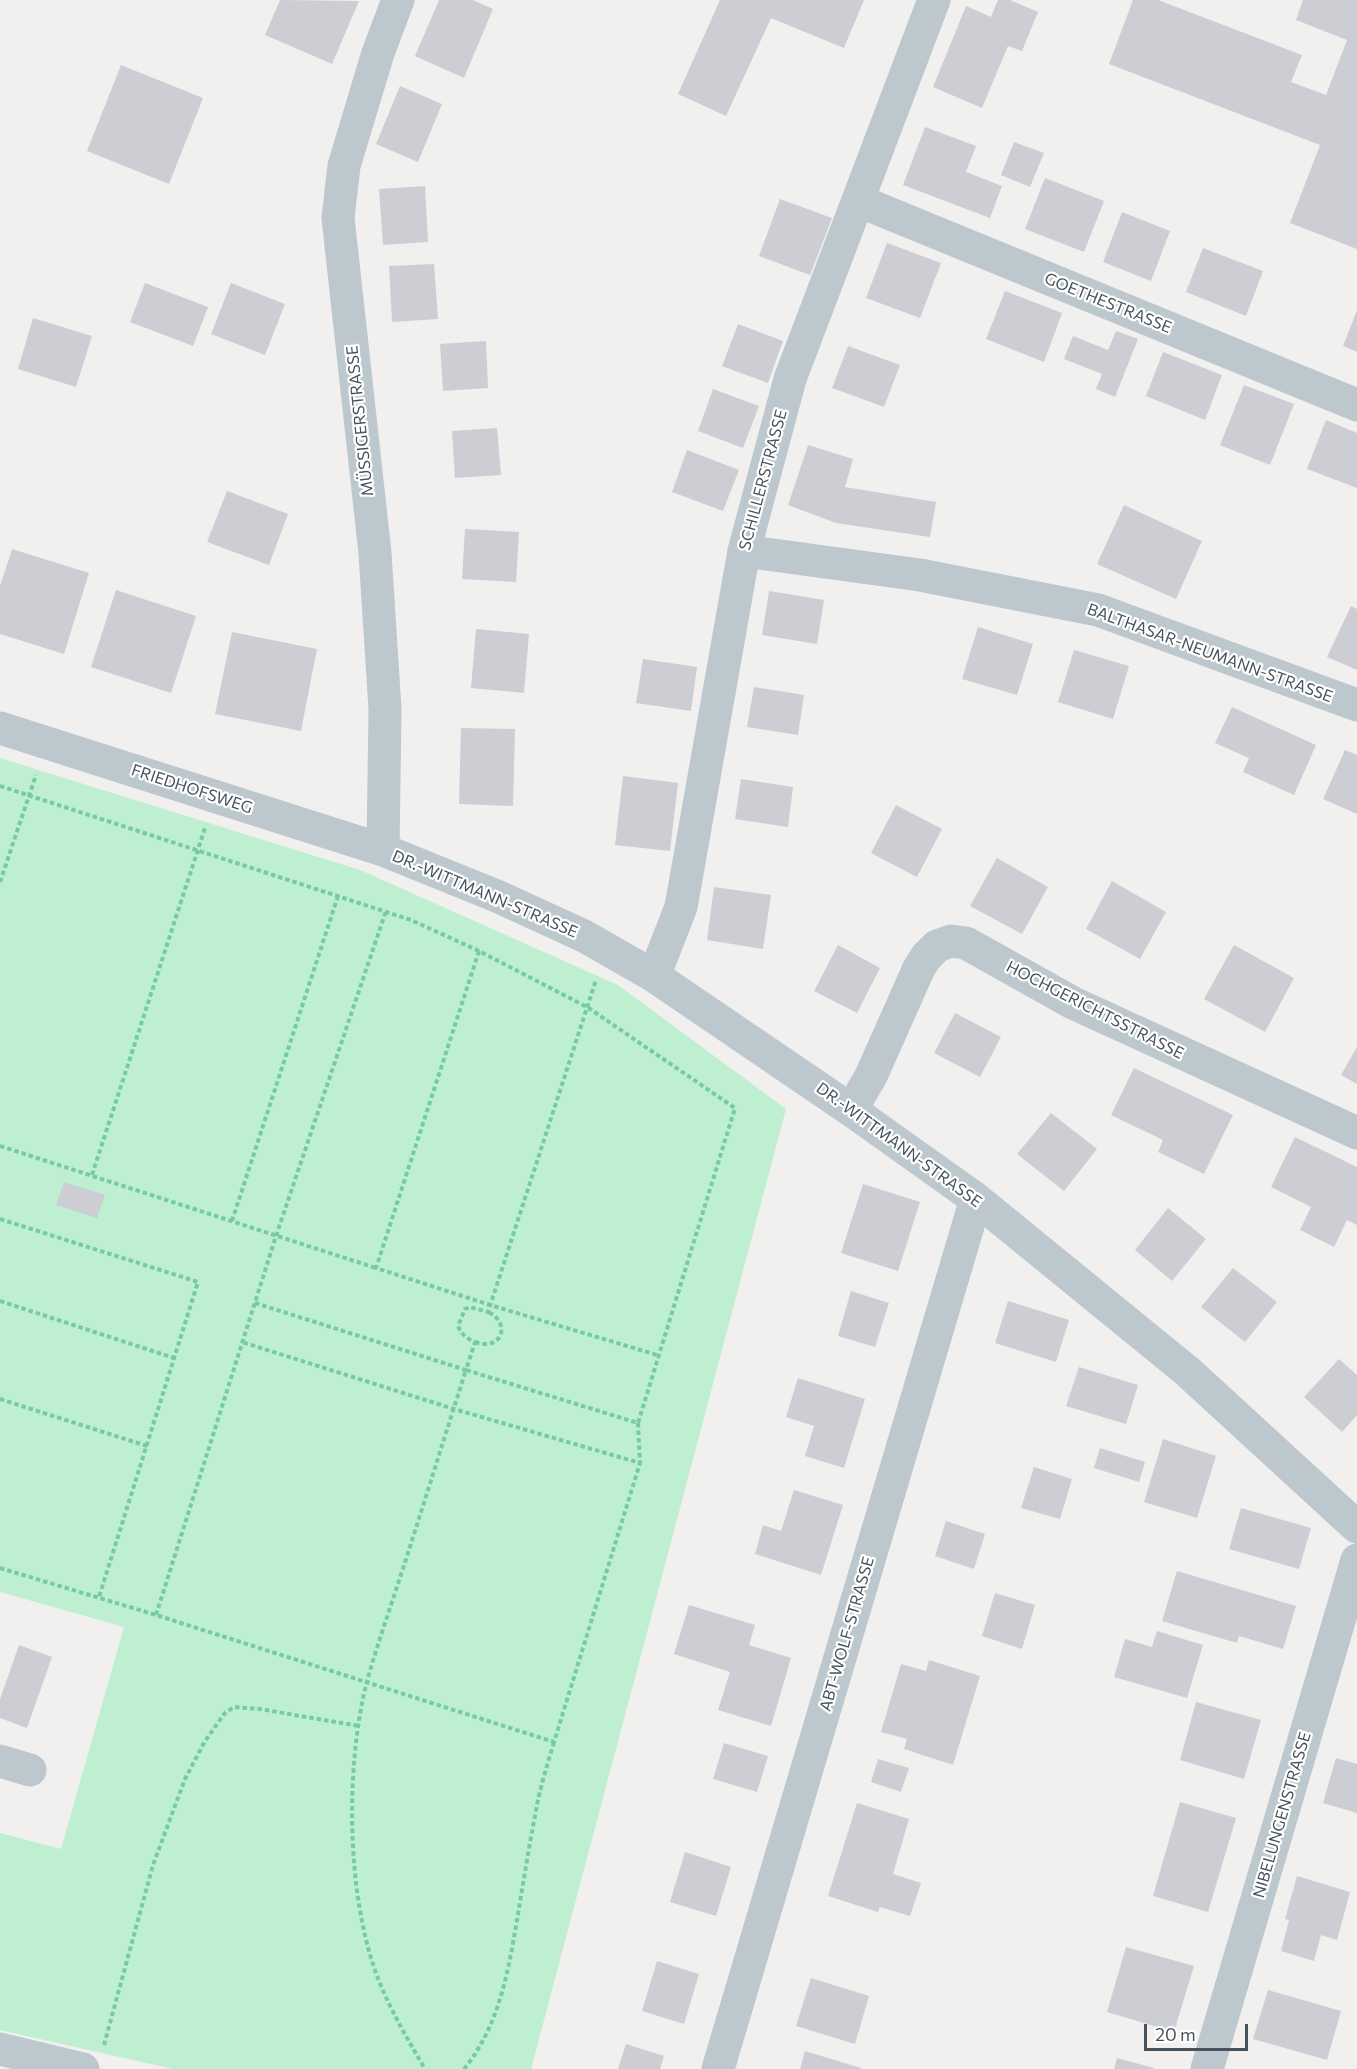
<!DOCTYPE html>
<html>
<head>
<meta charset="utf-8">
<style>
  body { margin:0 }
  #map { position:relative; width:1357px; height:2069px; overflow:hidden; background:#f2efef; font-family:Commissioner,sans-serif }
  canvas { display:block }
  .scale { position:absolute; left:1144px; top:2024px; width:104px; height:27px; box-sizing:border-box; border:3px solid #47535c; border-top:0; padding-left:8px; font-size:18px; line-height:21px; white-space:nowrap; color:#47535c; -webkit-text-stroke:4px #fff; paint-order:stroke }
</style>
</head>
<body>
<div id="map">
<canvas width="1357" height="2069"></canvas>
<div class="scale">20 m</div>
</div>
<script>
const ctx = document.querySelector('canvas').getContext('2d');
ctx.lineJoin = 'round';
function paint(path, color) { ctx.fillStyle = color; ctx.fill(path, 'evenodd'); }
function strokePath(path, color, width, dash) { ctx.strokeStyle = color; ctx.lineWidth = width; ctx.lineCap = dash ? 'butt' : 'round'; ctx.setLineDash(dash || []); ctx.stroke(path); }
function write(font, color, halo, rows, align = 'center') {
  ctx.font = font + ' Commissioner,sans-serif'; ctx.lineWidth = 4.5; ctx.setLineDash([]); ctx.textBaseline = 'middle'; ctx.strokeStyle = halo; ctx.fillStyle = color; for (const [text, x, y, turn = 0] of rows) {
    ctx.save(); ctx.translate(x, y); ctx.rotate((+turn || 0) * Math.PI / 180); ctx.textAlign = isNaN(turn) ? turn : align; if (halo) ctx.strokeText(text, 0, 0); ctx.fillText(text, 0, 0); ctx.restore();
  }
}
paint(new Path2D(`
  M0,758L360,870L618,985L786,1109L531,2069H173L0,2030V1833L61,1849L124,1627L0,1592Z`), '#beefd0');
paint(new Path2D(`
  M280,0L359,1L332,64L265,35Z
  M439,0H473L493,9L464,78L415,56Z
  M720,0H864L844,48L771,18L726,116L678,94Z
  M998,0H1010L1038,12L1022,51L1008,46L982,108L933,87L966,6L991,17Z
  M1133,0H1158L1302,55L1291,82L1326,95L1347,40L1296,20L1303,0H1357V249L1290,223L1320,145L1109,64Z
  M121,65L203,98L169,184L87,151Z
  M400,86L442,104L418,162L376,144Z
  M925,127L976,146L966,172L1002,186L990,218L903,185Z
  M1014,142L1044,153L1030,187L1001,175Z
  M1045,178L1104,201L1084,252L1025,229Z
  M425,186L428,242L383,245L379,189Z
  M780,199L832,218L810,275L759,256Z
  M1122,212L1170,231L1151,281L1103,262Z
  M887,243L941,263L920,318L866,298Z
  M1203,248L1263,271L1246,316L1186,292Z
  M434,264L438,319L392,322L389,266Z
  M145,283L208,307L193,346L130,322Z
  M231,283L285,304L265,355L211,334Z
  M1005,291L1062,313L1044,362L986,339Z
  M1357,310V352L1343,346Z
  M33,318L92,336L76,387L18,369Z
  M738,324L783,341L768,383L722,366Z
  M1116,331L1138,339L1115,397L1096,389L1102,374L1064,359L1073,336L1108,350Z
  M486,341L488,388L443,391L440,344Z
  M848,346L900,365L884,407L832,388Z
  M1163,352L1222,375L1205,420L1146,396Z
  M1244,385L1294,404L1270,465L1220,445Z
  M713,389L759,406L743,448L698,431Z
  M1326,420L1357,433V488L1307,469Z
  M497,428L501,475L455,478L452,431Z
  M808,445L853,459L845,487L936,502L930,537L836,523L788,505Z
  M687,450L739,470L723,511L672,492Z
  M227,491L288,514L269,565L207,542Z
  M1124,505L1202,541L1176,599L1097,564Z
  M465,529L519,532L516,582L462,579Z
  M12,549L89,573L64,654L0,634V586Z
  M116,590L196,616L171,693L91,667Z
  M769,591L824,600L817,644L762,635Z
  M1351,606L1357,609V670L1327,657Z
  M978,627L1033,644L1017,695L962,679Z
  M476,629L529,634L524,693L471,688Z
  M232,632L317,649L301,731L215,714Z
  M1074,650L1129,666L1113,719L1058,702Z
  M643,659L697,667L691,711L636,703Z
  M754,687L804,695L798,735L747,727Z
  M1232,707L1316,745L1294,795L1243,772L1249,758L1215,743Z
  M461,728L515,729L513,806L459,804Z
  M1345,750L1357,755V814L1323,799Z
  M623,776L678,783L670,851L615,845Z
  M741,779L793,787L788,827L735,819Z
  M896,805L942,829L917,877L871,853Z
  M997,858L1048,887L1022,934L970,906Z
  M1112,881L1166,912L1140,959L1086,929Z
  M714,887L771,895L763,949L707,940Z
  M838,945L880,968L857,1013L814,991Z
  M1234,945L1294,978L1265,1032L1204,999Z
  M955,1013L1001,1037L980,1077L934,1053Z
  M1357,1047V1084L1341,1075Z
  M1134,1068L1233,1115L1204,1174L1158,1152L1163,1140L1111,1115Z
  M1051,1113L1097,1149L1064,1191L1017,1154Z
  M1295,1137L1357,1167V1225L1347,1220L1334,1247L1300,1230L1311,1207L1271,1187Z
  M64,1182L105,1195L97,1218L56,1205Z
  M863,1184L920,1202L898,1271L841,1253Z
  M1168,1208L1206,1239L1172,1281L1135,1250Z
  M1233,1268L1277,1302L1245,1342L1201,1307Z
  M851,1291L889,1303L875,1347L838,1336Z
  M1008,1301L1069,1320L1056,1362L995,1343Z
  M1339,1359L1357,1375V1415L1342,1432L1304,1397Z
  M1079,1367L1138,1385L1126,1424L1066,1406Z
  M798,1378L865,1399L844,1468L805,1456L814,1426L786,1417Z
  M1163,1439L1216,1456L1197,1518L1144,1502Z
  M1100,1448L1145,1462L1139,1482L1094,1468Z
  M1034,1467L1072,1479L1060,1519L1021,1508Z
  M794,1490L843,1505L821,1575L755,1554L763,1525L781,1531Z
  M1241,1508L1311,1528L1299,1569L1229,1549Z
  M946,1521L985,1534L974,1569L935,1556Z
  M1177,1571L1296,1606L1283,1649L1239,1636L1237,1643L1162,1621Z
  M995,1593L1035,1605L1022,1649L982,1636Z
  M689,1605L755,1625L749,1645L791,1658L771,1726L718,1710L730,1672L674,1654Z
  M1157,1631L1203,1645L1187,1698L1114,1677L1125,1639L1152,1647Z
  M19,1645L52,1657L27,1728L0,1718V1699Z
  M929,1660L980,1676L953,1765L904,1749L907,1739L881,1732L901,1664L926,1671Z
  M1196,1702L1261,1720L1244,1779L1180,1760Z
  M724,1743L768,1756L757,1792L713,1779Z
  M1336,1758L1357,1764V1813L1323,1803Z
  M878,1759L909,1768L901,1792L871,1782Z
  M1180,1802L1236,1818L1208,1912L1153,1896Z
  M857,1803L909,1819L893,1874L921,1883L910,1916L880,1907L878,1912L828,1896Z
  M685,1852L731,1867L716,1916L670,1902Z
  M1297,1876L1350,1892L1337,1940L1321,1935L1314,1961L1281,1951L1289,1920L1285,1919Z
  M1126,1947L1194,1966L1174,2032L1107,2012Z
  M657,1961L699,1974L684,2024L642,2011Z
  M811,1978L869,1996L855,2044L796,2026Z
  M1268,1990L1341,2011L1327,2060L1253,2039Z
  M626,2044L664,2056L660,2069H618Z
  M805,2051L861,2068V2069H800Z
  M1117,2058L1154,2068V2069H1114Z`), '#ccced4');
strokePath(new Path2D(`
  M0,786L411,920L479,951L587,1007L735,1108L638,1423L466,1370C446,1432 427,1494 407,1556C394,1597 379,1639 367,1681C345,1767 346,1898 379,1981C391,2011 408,2040 425,2069
  M0,882L36,775
  M479,951L376,1268L490,1305L657,1355
  M0,1146L376,1268
  M92,1175L205,828
  M0,1219L198,1282L99,1597
  M232,1221L338,896
  M0,1301L174,1358
  M255,1303L466,1370L475,1342C467,1339 461,1334 458,1326L465,1309L470,1307L488,1312L596,980
  M475,1342C503,1352 511,1322 488,1312
  M0,1399L147,1446
  M638,1423L640,1463
  M0,1568L156,1615L554,1742L640,1463L454,1409L242,1342
  M156,1615L276,1236L386,911
  M104,2045L153,1865L185,1779L205,1741L225,1713L234,1707L260,1709L359,1726
  M464,2069C500,2025 509,1968 518,1914C524,1878 530,1841 537,1805C541,1784 548,1763 554,1742`), '#76cca1', 4, [4.5, 3]);
strokePath(new Path2D(`
  M859,201L1357,405
  M744,551L920,575L1098,610L1357,705
  M0,728L383,850L499,897L584,936L654,976L851,1110L976,1199L1187,1371L1357,1527
  M383,850L385,709L375,553L338,218L344,166L378,53L398,0
  M654,976L681,907L744,551L790,379L934,0
  M851,1110L871,1076L919,968L926,957L937,946L951,941L966,943L1073,1003L1357,1133
  M0,1761L30,1770
  M0,2049L83,2069
  M718,2069L976,1199
  M1207,2069L1357,1560`), '#bdc7ce', 33);
write('16px', '#47535c', '#fff', [
  ["GOETHESTRASSE",1108,303,22],
  ["MÜSSIGERSTRASSE",360,421,-96],
  ["SCHILLERSTRASSE",763,480,-75],
  ["BALTHASAR-NEUMANN-STRASSE",1210,653,20],
  ["FRIEDHOFSWEG",192,789,18],
  ["DR.-WITTMANN-STRASSE",485,894,23],
  ["HOCHGERICHTSSTRASSE",1095,1010,27],
  ["DR.-WITTMANN-STRASSE",899,1145,36],
  ["ABT-WOLF-STRASSE",847,1634,-74],
  ["NIBELUNGENSTRASSE",1282,1815,-74]
]);
</script>
</body>
</html>
